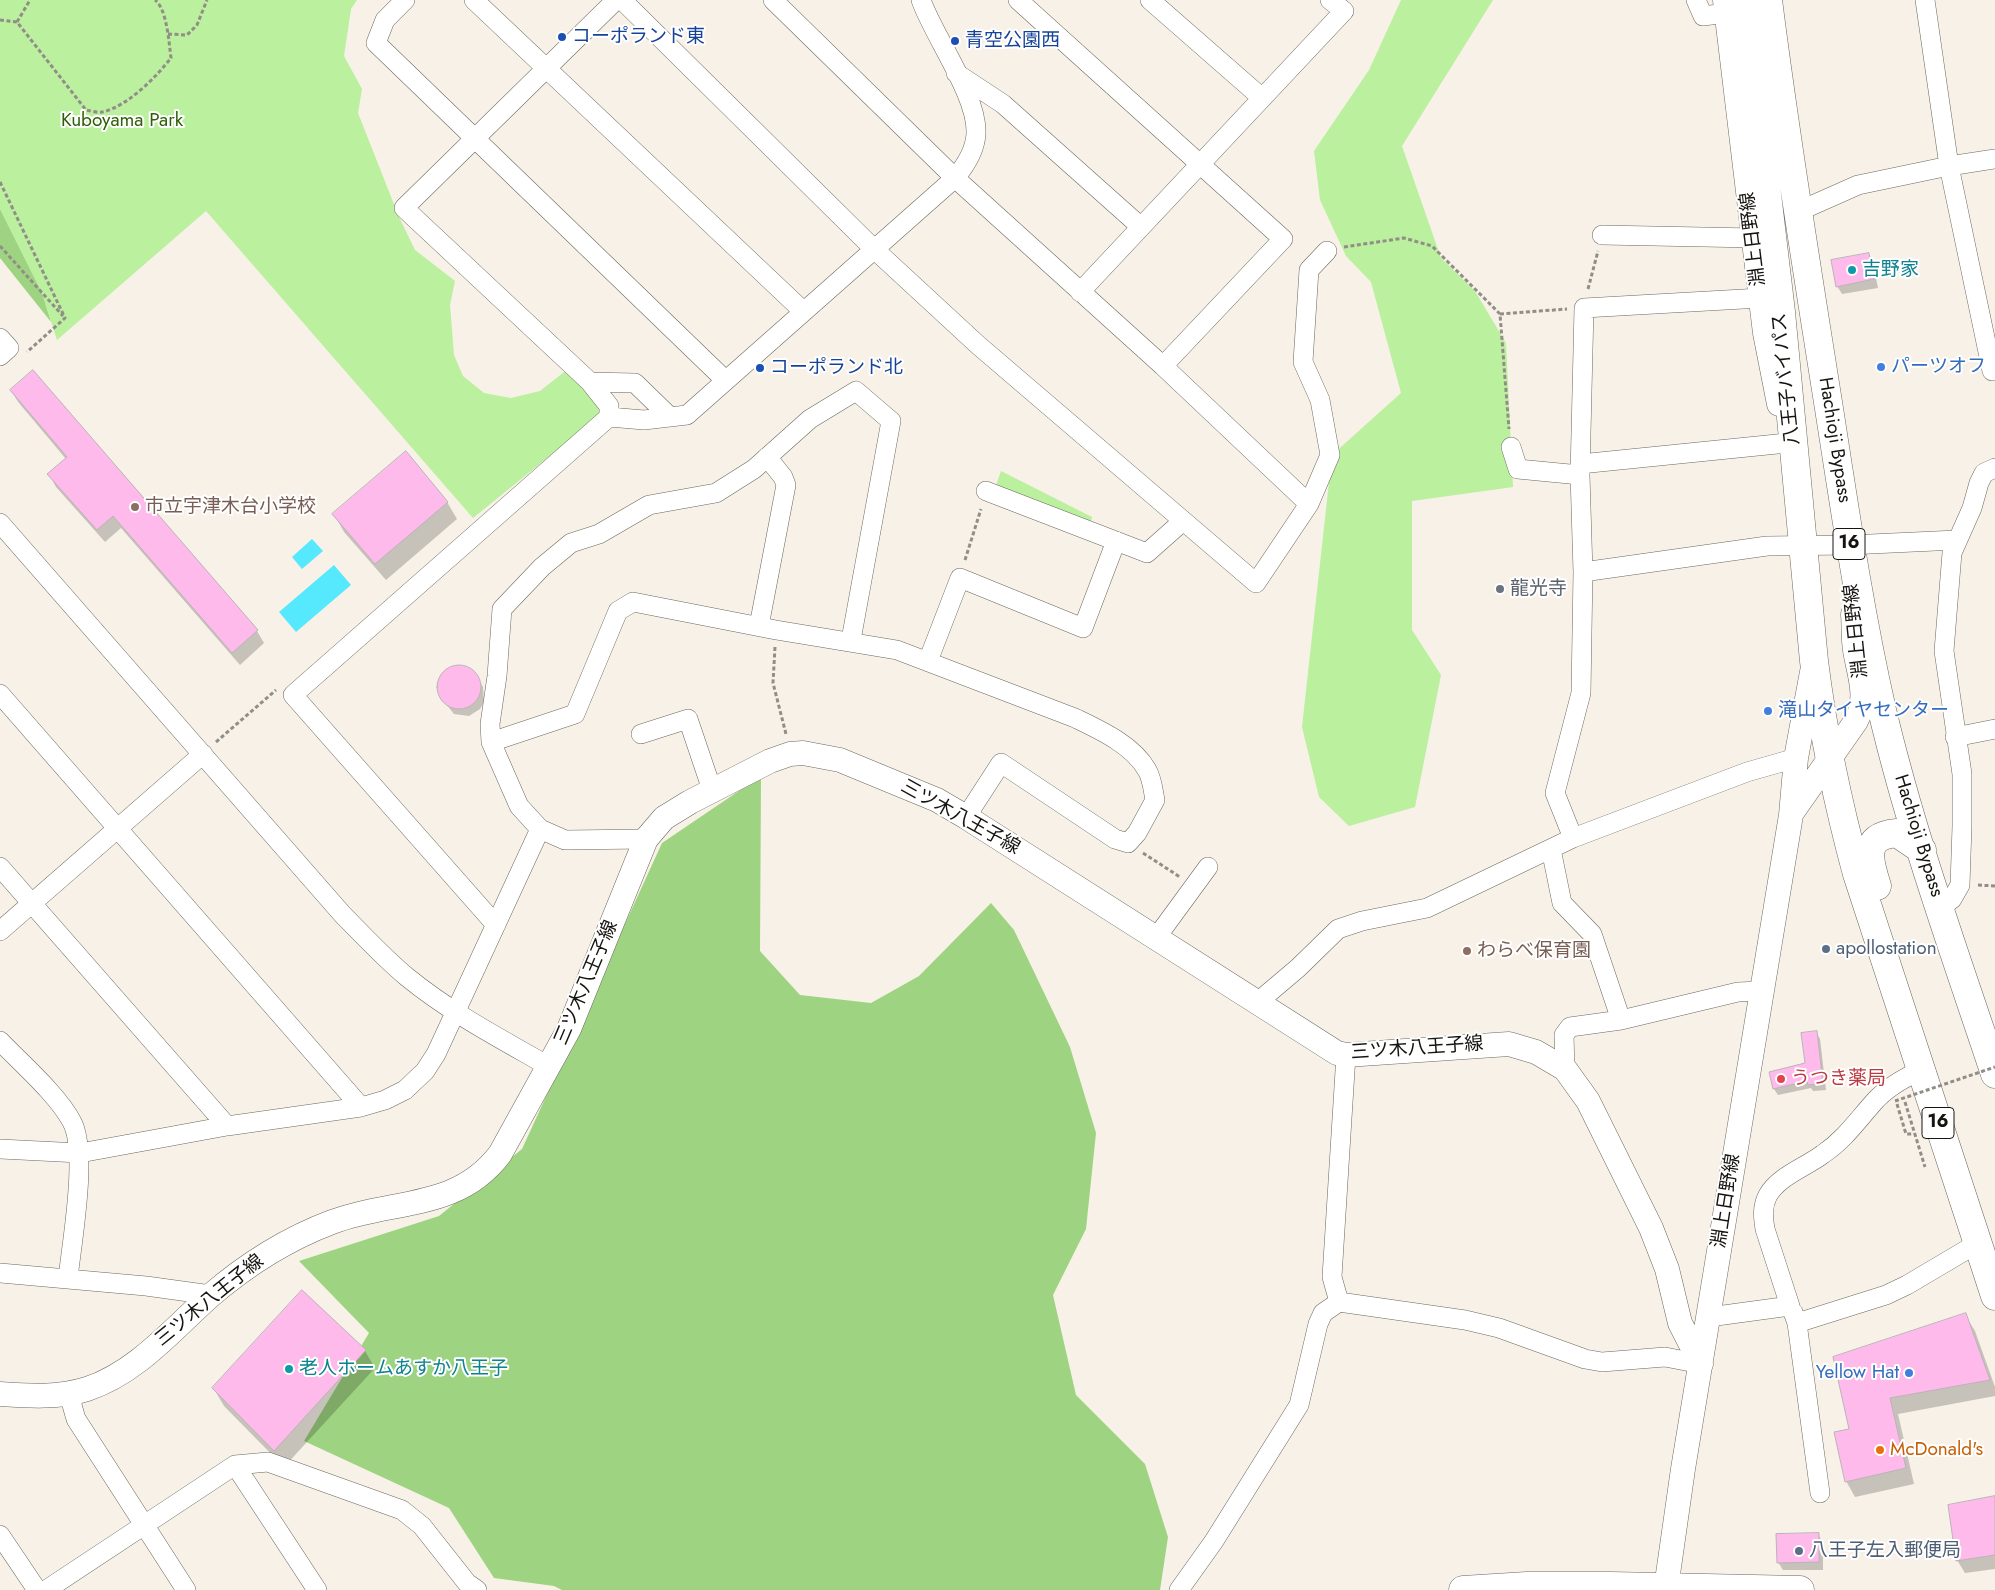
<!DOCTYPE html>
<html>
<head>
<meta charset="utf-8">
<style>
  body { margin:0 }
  canvas { display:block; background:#f7f1e7 }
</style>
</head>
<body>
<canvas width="1995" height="1590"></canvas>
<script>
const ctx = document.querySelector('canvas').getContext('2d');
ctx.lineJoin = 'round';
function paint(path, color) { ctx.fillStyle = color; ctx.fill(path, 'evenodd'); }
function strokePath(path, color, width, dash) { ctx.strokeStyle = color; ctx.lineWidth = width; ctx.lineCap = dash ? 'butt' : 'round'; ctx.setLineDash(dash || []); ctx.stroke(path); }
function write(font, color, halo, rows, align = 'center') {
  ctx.font = font + ' Jost,"Noto Sans JP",sans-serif'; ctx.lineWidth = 4; ctx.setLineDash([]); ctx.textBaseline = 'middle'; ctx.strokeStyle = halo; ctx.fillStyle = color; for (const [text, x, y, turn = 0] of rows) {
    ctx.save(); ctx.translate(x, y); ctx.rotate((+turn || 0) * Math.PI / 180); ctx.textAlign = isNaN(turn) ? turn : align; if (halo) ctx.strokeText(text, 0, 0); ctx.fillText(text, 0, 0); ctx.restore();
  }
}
paint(new Path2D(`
  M0,0H357L351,9L344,56L362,89L358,113L399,217L415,250L455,281L450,305L454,355L463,376L484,393L511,398L540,391L568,369L600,407L599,416L473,518L206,211L57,340L42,293L0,209Z
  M1401,0H1493L1402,146L1441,258L1475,291L1506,343L1513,487L1412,501V630L1441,675L1415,807L1349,826L1319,797L1302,727L1332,455L1401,393L1371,282L1346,256L1320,200L1314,151L1369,70Z
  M1001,471L1092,517L1089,531L993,494Z`), '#baf09e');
paint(new Path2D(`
  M0,209L42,293L51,322L0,258Z
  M761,776L760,951L800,995L871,1003L919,976L991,903L1014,930L1070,1047L1096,1133L1086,1229L1053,1295L1076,1395L1145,1464L1168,1537L1160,1590H562L554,1586L494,1578L449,1508L304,1441L369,1333L299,1261L439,1216L522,1149L662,843Z`), '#9ed481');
paint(new Path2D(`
  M312,539L323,551L302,569L292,557Z
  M334,565L351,585L296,632L279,612Z`), '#56e9fd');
paint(new Path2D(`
  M1868,254L1873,263L1878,288L1842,294L1837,286Z
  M11,391L257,631L264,643L240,665L121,528L105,542L56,487L49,474L66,459L19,403Z
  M447,502L457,519L386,580L344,532L334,514Z
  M461,666L467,668L478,679L483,687L484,702L480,709L469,716L454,714L439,695V680L447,669Z
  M1816,1032L1820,1039L1826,1090L1813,1091L1811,1088L1778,1095L1774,1089L1806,1064Z
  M302,1291L365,1351L375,1368L284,1467L224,1406L214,1389Z
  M1965,1315L1975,1331L1995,1387V1396L1898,1414L1914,1484L1855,1497L1846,1481L1851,1430Z
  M1995,1497V1569L1965,1573L1957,1560Z
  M1818,1534L1823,1543V1570H1783L1778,1562Z`), '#0003');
const building = new Path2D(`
  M1869,253L1874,279L1836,287L1831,260Z
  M33,370L258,630L232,653L113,516L97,530L47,474L67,457L10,390Z
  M406,451L448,502L375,564L332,514Z
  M437 687a22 22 0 1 1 44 0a22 22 0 1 1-44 0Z
  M1817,1031L1823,1083L1808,1085L1807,1081L1773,1089L1769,1072L1805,1063L1801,1033Z
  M302,1290L366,1350L274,1451L212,1388Z
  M1966,1313L1990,1380L1890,1398L1906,1468L1845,1482L1834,1432L1849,1429L1833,1357Z
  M1995,1496V1555L1956,1561L1948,1505Z
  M1819,1533V1562L1777,1563L1776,1534Z`);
paint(building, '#febaea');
strokePath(building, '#bcb2b9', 1);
const minor = new Path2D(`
  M405,0L385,20L376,43L724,379
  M474,0L803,311
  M616,0L404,208L590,382L609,406V417L644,420L687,415L955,178C966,165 975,151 976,134C978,96 934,37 921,0
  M622,0L874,249L978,345L1256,583L1309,504L1330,455L1320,400L1303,362L1309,270L1327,251
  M773,0L955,178L1163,366
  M1018,0L1283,239L1163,366L1309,504
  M1150,0L1262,98
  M1696,0L1703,16L1727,13
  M1925,0L1949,166L1992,371H1995
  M956,73L1003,104L1141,227
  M1797,212L1858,185L1949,166L1995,159
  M1602,235L1754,238
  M1080,292L1344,11L1330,0
  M0,338L9,348L0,356
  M590,382L635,383L669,416
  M1511,447L1518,469L1580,475L1583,572L1581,693L1555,793L1573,838
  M1580,464L1787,443
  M1580,475L1584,308L1761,298
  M986,491L1147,553L1183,521
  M0,523L343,915C364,936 384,958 407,977C451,1013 501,1039 550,1067
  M1583,572L1767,546L1849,545L1957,540
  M759,626L786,485L783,477L767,457
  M928,661L960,578L1083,628L1116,541
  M0,694L361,1107
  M641,734L688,719L712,790
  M1955,737L1995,729
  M491,742L575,714L618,611L633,602L776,630L897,650L1075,718C1100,730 1133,745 1147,770C1152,778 1153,790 1155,800L1137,833L1128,843L1115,839L1001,763L966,817
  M646,839L565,840L540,829L519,806L491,742L490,724L497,676L502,609L542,567L571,543L599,534L649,505L716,493L754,469L810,419L856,391L891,421L851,640
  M1551,849L1562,903L1592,934L1621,1020
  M0,867L227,1126
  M1940,908L1952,899L1960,885L1962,826V774L1944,651L1952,553L1972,508L1979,483L1984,473L1995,468
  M496,925L293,695L609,417
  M0,931L203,754
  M1156,938L1208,867
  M1259,1001L1298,968L1338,929L1362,921L1427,908L1573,838L1747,772L1796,758
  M0,1041C21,1063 58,1095 72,1122C88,1152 72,1241 68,1278
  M1346,1055L1332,1277L1339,1302L1465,1320L1499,1328L1585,1359L1602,1362L1665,1357L1701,1364
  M1565,1069L1564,1035L1570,1027L1621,1020L1738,992L1761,991
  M0,1149L80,1153L227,1126L361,1107L385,1100L405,1090L425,1071L436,1054L540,829
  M0,1273L146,1286L211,1295
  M1793,1312L1797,1323L1820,1493
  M1709,1317L1790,1306L1765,1229C1763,1217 1762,1206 1768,1195C1779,1176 1806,1167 1823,1154C1844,1140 1857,1121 1874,1102C1886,1088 1904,1078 1921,1070
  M1797,1323L1886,1295L1907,1285L1978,1243
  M73,1393L72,1405L76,1419L186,1590
  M235,1465L317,1590
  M0,1535L37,1590
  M46,1590L235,1465L268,1462L402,1510L422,1526L467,1583L477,1590
  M1179,1590L1214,1541L1299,1405L1318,1324L1323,1313L1339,1302`);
const major = new Path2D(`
  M1725,0L1765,333L1779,404
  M1793,811L1856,721C1869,697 1859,675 1855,650C1853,638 1854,626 1853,614
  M0,1394C29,1396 59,1398 87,1389C136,1373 172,1330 210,1296C246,1265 287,1239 332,1222C392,1199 457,1211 500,1154L569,1029L646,839L664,818L690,802L770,761L790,754L803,753L840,760L937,800L966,817L1337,1053L1346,1055L1509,1044L1536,1052L1565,1069L1588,1101L1651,1228L1667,1269L1680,1323L1701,1364
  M1666,1588L1683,1469L1791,815L1796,758L1812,672`);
const highway = new Path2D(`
  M1744,0L1781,312L1814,661C1823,733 1838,804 1857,874L1995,1296
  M1768,0C1784,126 1804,252 1824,377C1842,489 1857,600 1882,710C1911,833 1955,954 1995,1074
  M1877,886C1869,861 1861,836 1897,833L1922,850
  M1463,1590L1527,1586H1611L1800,1590`);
strokePath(minor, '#6c685e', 20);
strokePath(major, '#6c685e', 25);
strokePath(highway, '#6c685e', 29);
strokePath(new Path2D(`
  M0,20L17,22L86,110C91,111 98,113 102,112C127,107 156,77 171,58C169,43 167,9 155,0
  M17,22L30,0
  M168,34L187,35L197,25L207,0
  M0,182L65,318L27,352
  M0,246L63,316
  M1344,247L1404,238L1432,246L1500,314L1509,429
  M1588,289L1598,251
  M1500,314L1567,309
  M965,560L981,509
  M775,647L773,683L786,734
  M216,742L276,690
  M1143,853L1180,877
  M1978,885L1995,886
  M1905,1102L1925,1167
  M1897,1104L1906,1134H1914`), '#928e87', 3, [4, 2.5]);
strokePath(minor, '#fff', 19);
strokePath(major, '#fff', 24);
strokePath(highway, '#fff', 28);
strokePath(new Path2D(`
  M1895,1101L1995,1067`), '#928e87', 3, [4, 2.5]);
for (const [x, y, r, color] of [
  [562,37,5,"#1a4fb4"],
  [955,41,5,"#1a4fb4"],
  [1852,270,5,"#0f9aa8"],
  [1881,367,5,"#3f7fe0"],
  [760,368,5,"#1a4fb4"],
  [135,507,5,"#8d6e63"],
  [1500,589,5,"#6b7280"],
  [1768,711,5,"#3f7fe0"],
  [1826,949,5,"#5c6f8a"],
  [1467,951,5,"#8d6e63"],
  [1781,1079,5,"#e0444e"],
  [289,1369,5,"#0f9aa8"],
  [1909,1373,5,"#3f7fe0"],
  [1880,1450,5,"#e8710a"],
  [1799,1551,5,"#5c6f8a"]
]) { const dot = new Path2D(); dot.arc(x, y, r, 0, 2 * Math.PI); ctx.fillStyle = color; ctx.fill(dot); strokePath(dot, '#fff', 2); }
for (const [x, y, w] of [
  [1849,544,32],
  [1938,1123,32]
]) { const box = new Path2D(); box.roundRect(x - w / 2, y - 15.5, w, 31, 4); ctx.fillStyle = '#fff'; ctx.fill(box); strokePath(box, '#161410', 1); }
write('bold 18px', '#161410', null, [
  ["16",1849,544],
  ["16",1938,1123]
]);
write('19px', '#164399', '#fff', [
  ["コーポランド東",572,37],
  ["青空公園西",965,41],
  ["コーポランド北",770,368]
], 'left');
write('19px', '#2f6007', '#fff', [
  ["Kuboyama Park",122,121]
]);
write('19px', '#161410', '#fff', [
  ["淵上日野線",1754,239,-97],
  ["八王子バイパス",1787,379,-96],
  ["Hachioji Bypass",1834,440,81],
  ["淵上日野線",1857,631,-96],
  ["三ツ木八王子線",960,818,29],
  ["Hachioji Bypass",1918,836,73],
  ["三ツ木八王子線",587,983,-67],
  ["三ツ木八王子線",1417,1049,-4],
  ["淵上日野線",1727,1201,-81],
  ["三ツ木八王子線",210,1301,-39]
]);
write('19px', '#0d838f', '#fff', [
  ["吉野家",1862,270],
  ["老人ホームあすか八王子",299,1369]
], 'left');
write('19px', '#366cbe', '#fff', [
  ["パーツオフ",1891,367],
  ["滝山タイヤセンター",1778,711],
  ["Yellow Hat",1899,1373,"right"]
], 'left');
write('19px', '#785e54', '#fff', [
  ["市立宇津木台小学校",145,507],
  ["わらべ保育園",1477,951]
], 'left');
write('19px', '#5b616d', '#fff', [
  ["龍光寺",1510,589]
], 'left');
write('19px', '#4e5e75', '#fff', [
  ["apollostation",1836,949],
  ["八王子左入郵便局",1809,1551]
], 'left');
write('19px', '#be3a42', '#fff', [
  ["うつき薬局",1791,1079]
], 'left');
write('19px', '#c56008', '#fff', [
  ["McDonald's",1890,1450]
], 'left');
</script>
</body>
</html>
